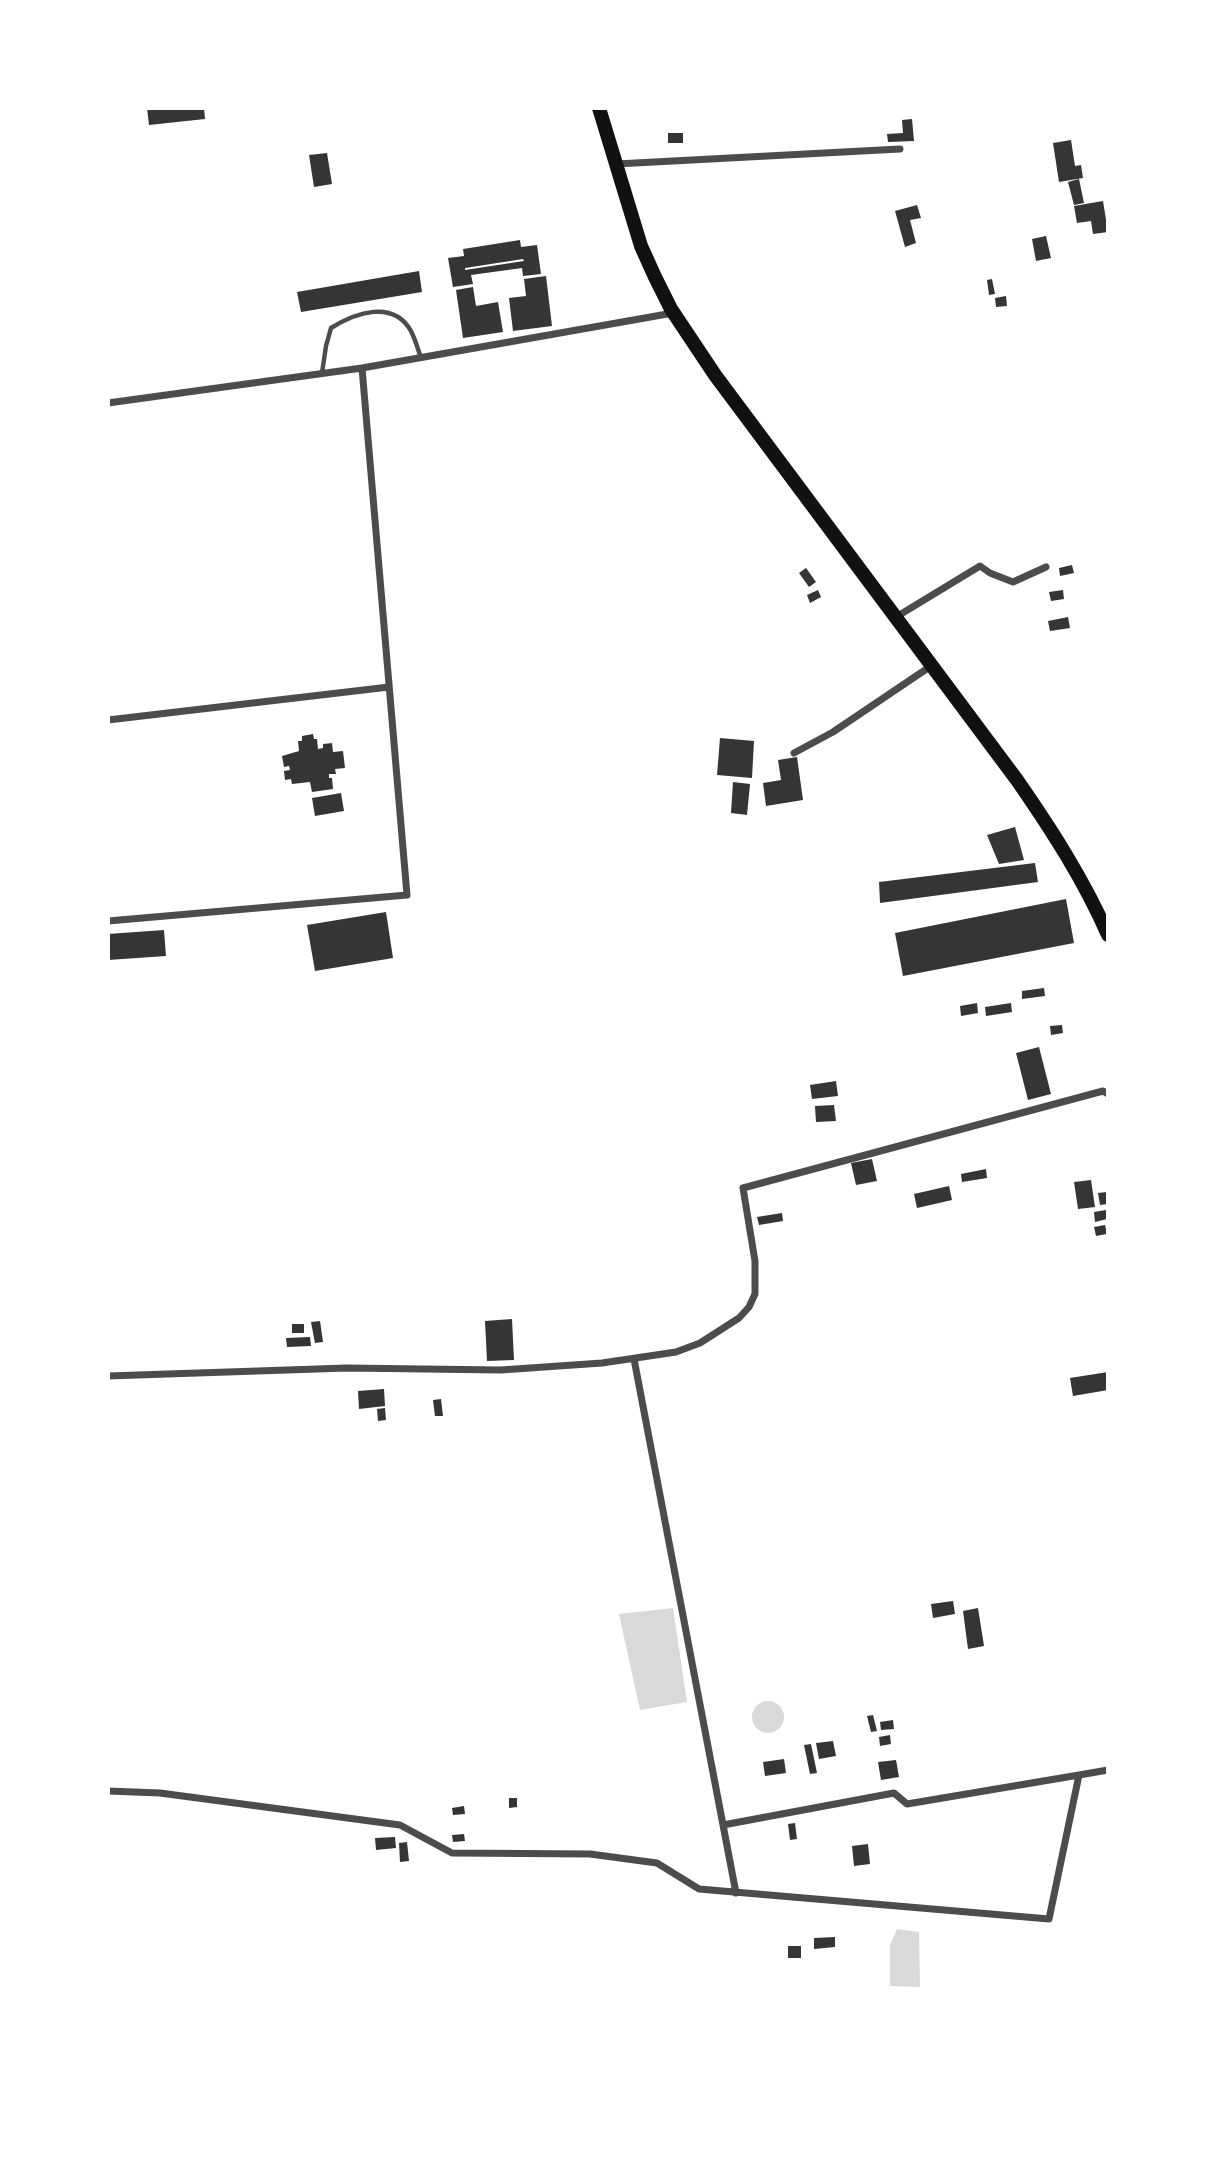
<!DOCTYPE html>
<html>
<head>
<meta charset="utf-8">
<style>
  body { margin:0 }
  #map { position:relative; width:1216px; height:2160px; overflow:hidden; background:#fff; font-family:"Fira Sans",sans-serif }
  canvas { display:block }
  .frame { position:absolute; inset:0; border:110px solid #fff; pointer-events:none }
</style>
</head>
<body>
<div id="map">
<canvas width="1216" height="2160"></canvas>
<div class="frame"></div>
</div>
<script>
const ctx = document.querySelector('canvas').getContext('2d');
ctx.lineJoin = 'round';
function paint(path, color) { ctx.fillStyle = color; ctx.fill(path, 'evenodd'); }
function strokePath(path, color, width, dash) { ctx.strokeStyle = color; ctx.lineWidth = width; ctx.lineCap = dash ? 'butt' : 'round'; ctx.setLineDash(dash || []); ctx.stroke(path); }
paint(new Path2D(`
  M673,1608L687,1702L640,1710L619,1614Z
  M752 1717a16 16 0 1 1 32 0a16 16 0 1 1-32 0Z
  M897,1929L919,1932L920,1987L890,1986V1945Z`), '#d9d9d9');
paint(new Path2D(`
  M147,108H204L205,119L149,125Z
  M912,119L914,141L888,142L887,134L903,133L902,120Z
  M668,133H683V143H668Z
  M1071,140L1075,166L1081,165L1083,178L1059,182L1053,143Z
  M327,153L332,184L314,187L309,155Z
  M1079,179L1084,203L1074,205L1068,182Z
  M1103,201L1108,232L1093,234L1091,221L1077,223L1074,206Z
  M917,205L921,218L910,220L916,243L905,247L895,211Z
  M1046,236L1051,258L1036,261L1032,239Z
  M520,240L521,247L537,245L541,274L523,276L522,268L471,275L473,284L453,287L448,258L464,256L463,249ZM523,259L524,261L465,270V268Z
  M419,271L422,292L301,312L297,292Z
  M546,276L552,326L513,331L509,298L526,296L524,279Z
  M992,279L995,294L989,295L987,280Z
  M473,287L476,306L498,302L503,332L463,338L456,290Z
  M1006,296L1007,306L996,307L995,298Z
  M1072,565L1074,573L1060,576L1059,568Z
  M806,568L816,582L809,587L799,573Z
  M818,590L821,597L810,603L807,595Z
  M1063,590L1064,599L1051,601L1049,592Z
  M1068,617L1070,628L1050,631L1048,621Z
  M313,734L314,739H317L318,749L323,748V744L332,743L333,752L343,751L345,768L335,769L336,774H329V778H332L333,789L312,792L310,782L292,784L291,779L285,780L284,771L290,770L289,766L284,767L282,756L299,751L298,741H302V736Z
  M720,738L754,741L752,778L717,775Z
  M797,757L803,800L766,806L763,783L781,780L778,760Z
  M733,782L750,784L747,815L731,813Z
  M341,793L344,811L315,816L312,798Z
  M1015,827L1024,860L999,864L987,835Z
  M1035,863L1038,882L880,903L879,882Z
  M1066,899L1074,943L903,976L895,933Z
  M386,912L393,958L315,971L307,925Z
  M164,930L166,956L108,960V934Z
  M1044,988L1045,996L1022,999V991Z
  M977,1003L978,1013L961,1016L960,1006Z
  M1011,1003L1012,1012L986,1016L985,1007Z
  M1062,1025L1063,1033L1051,1035L1050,1026Z
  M1039,1047L1051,1094L1028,1100L1016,1053Z
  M836,1081L838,1096L812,1099L810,1085Z
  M834,1105L836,1121L816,1122L815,1106Z
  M872,1159L877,1181L856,1185L851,1163Z
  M986,1169L987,1178L962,1182L961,1174Z
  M1091,1180L1095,1207L1078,1209L1074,1182Z
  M949,1186L952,1200L917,1208L914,1194Z
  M1107,1192L1108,1204L1100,1205L1098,1193Z
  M1106,1210L1107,1219L1095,1222L1094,1212Z
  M782,1213L783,1221L759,1225L757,1217Z
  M1105,1225L1107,1234L1096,1236L1094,1227Z
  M512,1319L514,1360L487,1361L485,1321Z
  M320,1321L323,1342L315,1343L311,1322Z
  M292,1324H304V1333H292Z
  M310,1337L311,1346L287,1347L286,1338Z
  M1108,1372V1390L1073,1396L1070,1378Z
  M384,1389L385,1406L359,1409L358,1391Z
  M441,1399L443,1416H435L433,1400Z
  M385,1408L386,1420L378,1421L377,1409Z
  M953,1601L955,1614L933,1618L931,1604Z
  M978,1608L984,1646L968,1649L963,1611Z
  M873,1715L877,1731L871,1732L867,1716Z
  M893,1720L894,1729L881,1730L880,1722Z
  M890,1735L891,1744L880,1746L879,1737Z
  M833,1741L836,1756L819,1759L816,1743Z
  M811,1744L817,1773L810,1774L804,1745Z
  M784,1759L786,1773L765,1776L763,1762Z
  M896,1760L899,1777L881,1780L878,1762Z
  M509,1798H517V1807L509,1808Z
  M464,1806L465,1814L453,1815L452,1808Z
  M795,1823L797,1839L790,1840L788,1824Z
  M464,1834L465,1841L453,1842L452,1835Z
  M395,1837L396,1848L376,1850L375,1838Z
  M407,1842L409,1861L400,1862L399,1843Z
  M868,1844L870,1864L854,1866L852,1846Z
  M835,1937V1947L814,1949V1938Z
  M788,1946H801V1958H788Z`), '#353535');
strokePath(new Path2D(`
  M322,373L326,346L331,328C355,313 393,299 411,331C415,339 418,349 421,358`), '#4c4c4c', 4.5);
strokePath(new Path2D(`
  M616,164L900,149
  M108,403L362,368L673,313
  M896,617L980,566L990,573L1013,582L1046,567
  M108,720L389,687
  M794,753L833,732L931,666
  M108,921L407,895L362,368
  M634,1359L736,1893
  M108,1376L347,1368L501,1370L602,1363L676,1352L700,1343L739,1318L749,1307L755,1294V1261L743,1188L1103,1091L1108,1094
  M1079,1775L1108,1770
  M108,1791L160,1793L400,1825L452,1853L590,1854L657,1863L699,1889L1049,1919L1079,1775L907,1804L894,1793L723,1825`), '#4c4c4c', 7);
strokePath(new Path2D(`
  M599,108L641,246L655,277L671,309L715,375L1017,780C1051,829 1084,880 1108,935`), '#111', 14);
</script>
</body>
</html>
